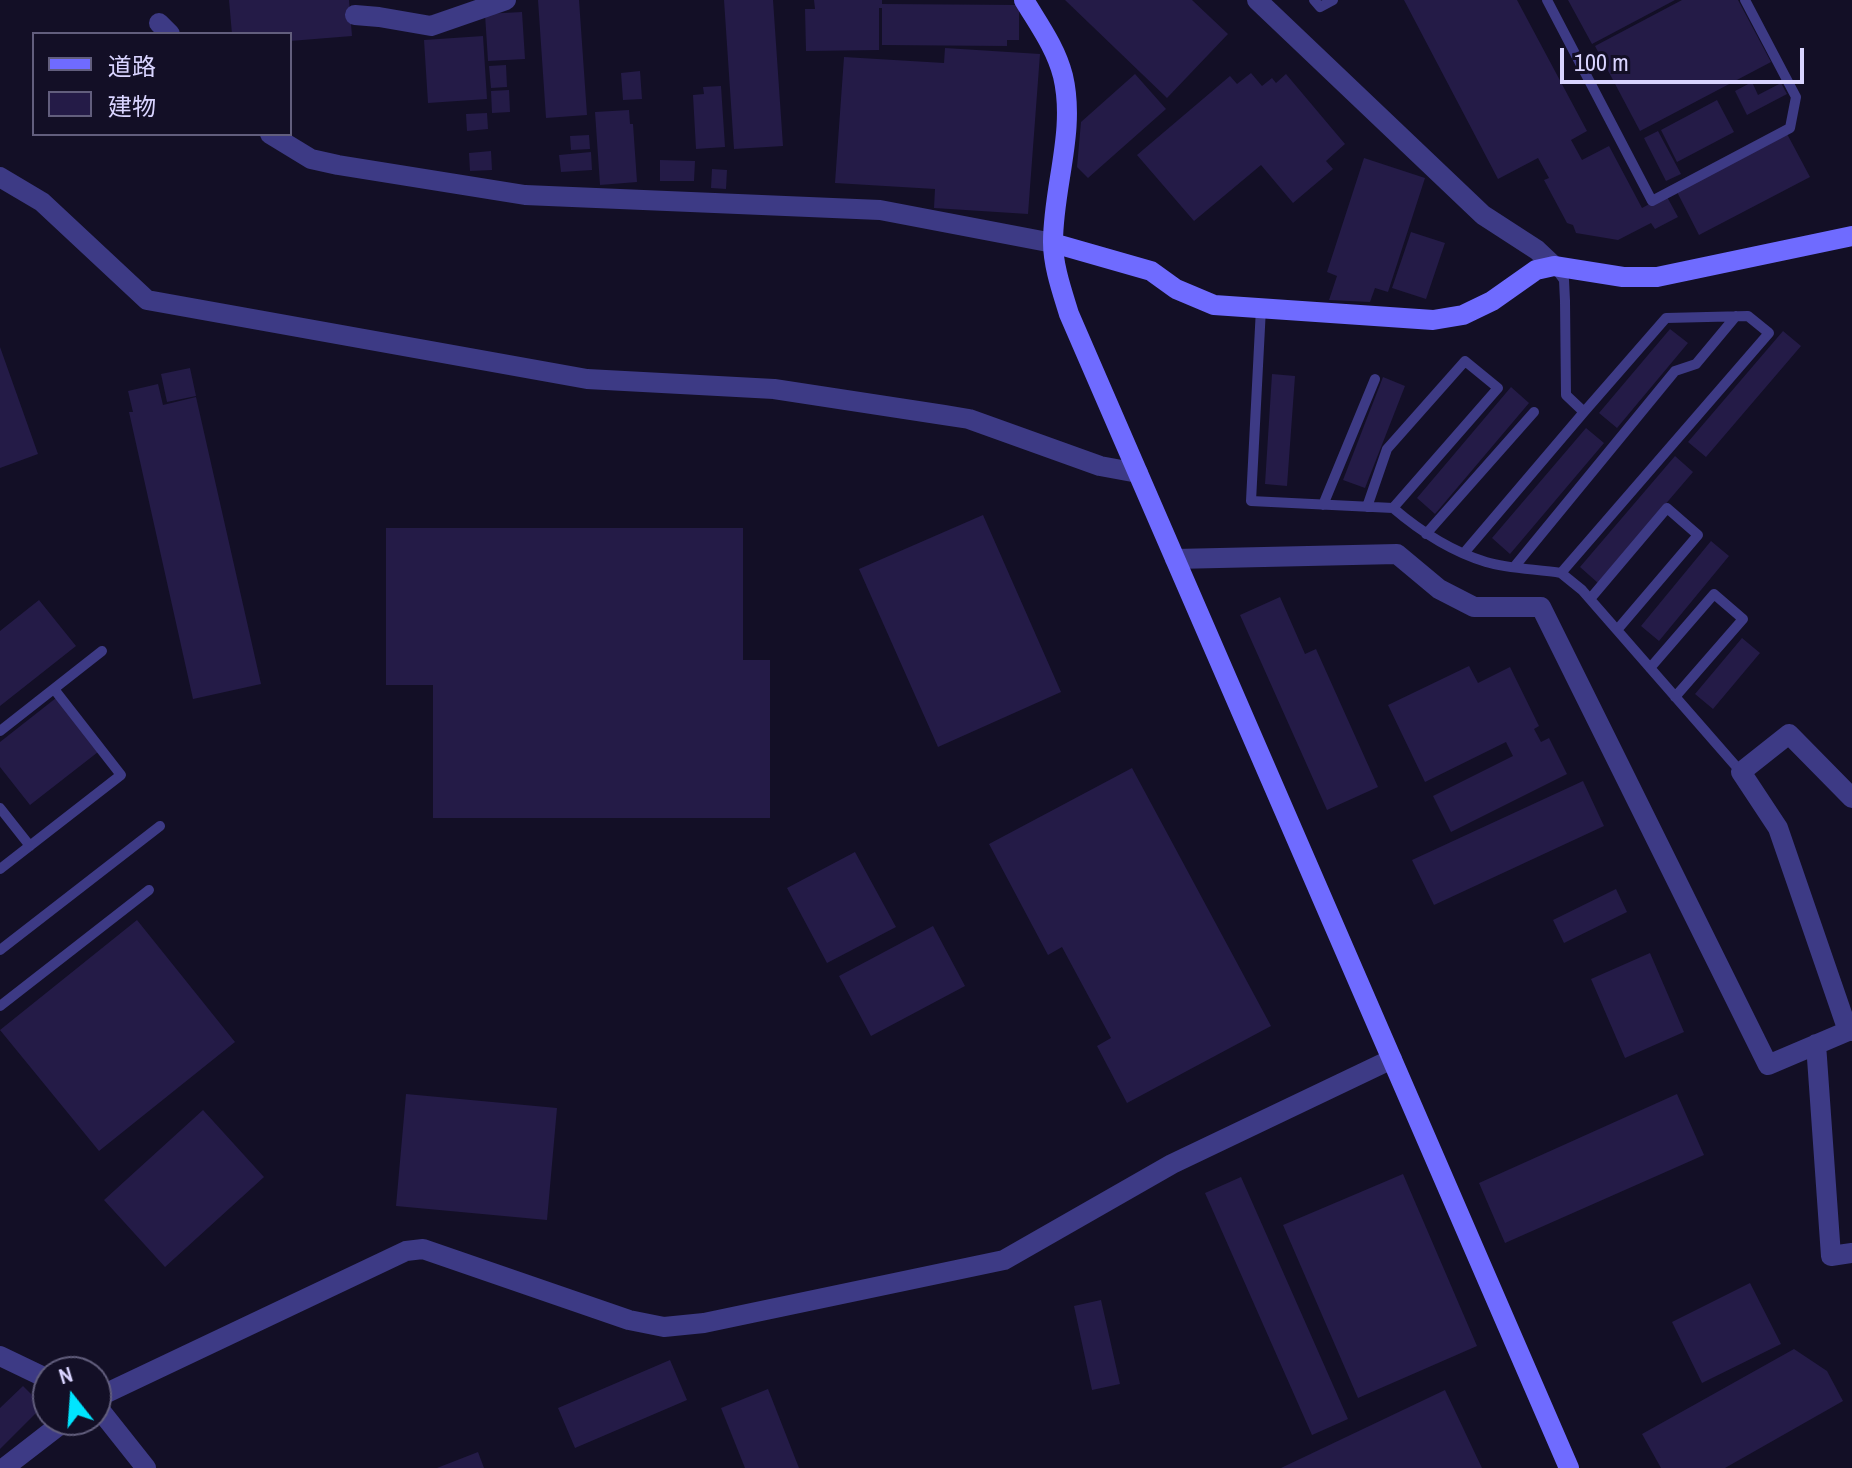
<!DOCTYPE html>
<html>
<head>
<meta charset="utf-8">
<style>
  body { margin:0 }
  #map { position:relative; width:1852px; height:1468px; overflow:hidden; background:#130f26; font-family:"Archivo Narrow","Noto Sans JP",sans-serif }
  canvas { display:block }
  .legend { position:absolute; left:32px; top:32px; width:260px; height:104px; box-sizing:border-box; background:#130f26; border:2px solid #625e7d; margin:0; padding:10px 14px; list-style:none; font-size:24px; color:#d9d4ff }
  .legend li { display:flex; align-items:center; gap:16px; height:40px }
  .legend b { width:40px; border:2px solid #625e7d }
  .north { position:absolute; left:32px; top:1356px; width:80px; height:80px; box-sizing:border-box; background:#130f26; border:2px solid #625e7d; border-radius:50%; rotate:343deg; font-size:22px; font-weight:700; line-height:32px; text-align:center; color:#d9d4ff }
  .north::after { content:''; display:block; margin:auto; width:28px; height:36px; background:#00e5ff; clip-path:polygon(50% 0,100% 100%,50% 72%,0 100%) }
  .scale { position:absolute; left:1560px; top:48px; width:244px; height:36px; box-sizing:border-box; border:4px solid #d9d4ff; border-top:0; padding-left:10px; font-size:24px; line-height:28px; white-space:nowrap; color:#d9d4ff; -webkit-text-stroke:6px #130f26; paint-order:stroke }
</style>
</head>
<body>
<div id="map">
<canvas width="1852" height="1468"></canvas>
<ul class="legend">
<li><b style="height:10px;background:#6f6bff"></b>道路</li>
<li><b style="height:22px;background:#241b47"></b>建物</li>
</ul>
<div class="north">N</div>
<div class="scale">100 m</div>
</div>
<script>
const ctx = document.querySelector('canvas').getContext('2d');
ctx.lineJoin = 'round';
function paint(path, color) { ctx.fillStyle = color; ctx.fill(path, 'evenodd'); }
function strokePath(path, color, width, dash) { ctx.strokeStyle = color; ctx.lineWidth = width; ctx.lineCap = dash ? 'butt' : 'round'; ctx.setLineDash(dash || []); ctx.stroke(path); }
paint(new Path2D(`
  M229,0H349L352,36L290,41V34H232Z
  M538,0H579L587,115L546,118Z
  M724,0H773L783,146L734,149Z
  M814,0H882V4L1019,5V40H1007V46L882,45V8H879V50L806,51L805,9H815Z
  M1065,0H1192L1228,34L1167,98Z
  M1404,0H1517L1587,131L1571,140L1582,160L1609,146L1642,208L1666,195L1678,217L1655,229L1651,223L1618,240L1576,233L1573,225L1567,223L1544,180L1549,178L1538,158L1498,179Z
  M1568,0H1675L1592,44Z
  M1682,0H1738L1771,62L1640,131L1595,46Z
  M522,12L525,59L488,61L485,14Z
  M483,36L487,99L428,103L424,40Z
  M945,48L1040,54L1028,214L934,208L935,189L835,183L844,57L944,63Z
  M506,65L507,87L491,88L489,66Z
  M640,71L642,99L623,100L621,73Z
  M1251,73L1262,86L1272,78L1276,83L1286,74L1345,144L1326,161L1333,169L1293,203L1261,165L1194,221L1137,155L1230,76L1237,84Z
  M1135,74L1166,109L1088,178L1077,167L1081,122Z
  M1752,82L1758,95L1781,83L1787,94L1747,115L1735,91Z
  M721,86L725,147L696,149L693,95L704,94L703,87Z
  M509,90L510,112L492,113L491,91Z
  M1717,100L1734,132L1677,162L1661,130Z
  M629,110L630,124H633L637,182L600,185L595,112Z
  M487,113L488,129L467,131L466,114Z
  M1658,131L1681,174L1666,181L1644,138Z
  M1786,132L1810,177L1699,235L1676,190Z
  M589,135L590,149L571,150L570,136Z
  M491,151L492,170L470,171L469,153Z
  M591,152L592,170L561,172L559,155Z
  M1364,158L1425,178L1388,292L1375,288L1370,302L1329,300L1337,276L1327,272Z
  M660,160L695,161L694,181H660Z
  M712,169L727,170L726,189L711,188Z
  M1411,232L1445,243L1426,299L1392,288Z
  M1670,329L1688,343L1617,428L1599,413Z
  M1783,331L1801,346L1706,457L1688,442Z
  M0,347L38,454L0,468Z
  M190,368L196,396L167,402L161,374Z
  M1272,374L1295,376L1287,486L1265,484Z
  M1383,377L1405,386L1365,488L1343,480Z
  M158,384L163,405L196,397L261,684L193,699L129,412H133L128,391Z
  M1511,387L1529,403L1435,514L1417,498Z
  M1586,428L1604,443L1510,554L1492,538Z
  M1675,456L1693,472L1598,583L1580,567Z
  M983,515L1061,692L938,747L859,569Z
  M386,528H743V660H770V818H433V685H386Z
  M1711,541L1729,556L1659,641L1641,626Z
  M1280,597L1305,654L1316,649L1378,787L1327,810L1240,615Z
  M39,600L76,646L0,706V631Z
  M1742,638L1760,653L1713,709L1695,694Z
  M1469,666L1478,683L1510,667L1539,726L1534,729L1541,742L1549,738L1567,774L1451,832L1433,796L1513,756L1506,742L1425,782L1388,705Z
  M56,698L98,752L30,805L0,767V742Z
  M1132,768L1271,1026L1127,1103L1097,1046L1111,1038L1062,947L1048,955L989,844Z
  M1583,781L1604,826L1434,905L1412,860Z
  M855,852L896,927L827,963L787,888Z
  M1616,889L1627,912L1564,943L1553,920Z
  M137,920L235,1042L99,1151L0,1030Z
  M933,926L965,986L871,1036L839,976Z
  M1650,953L1684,1032L1625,1058L1591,979Z
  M406,1094L557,1108L547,1220L396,1206Z
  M1677,1094L1704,1155L1505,1243L1479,1183Z
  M203,1110L264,1177L165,1267L104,1200Z
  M1403,1174L1477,1346L1358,1398L1283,1225Z
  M1241,1177L1348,1419L1312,1435L1205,1193Z
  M1750,1283L1781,1344L1702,1383L1672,1322Z
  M1101,1300L1120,1384L1092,1390L1074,1306Z
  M1794,1349L1827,1371L1843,1401L1725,1468H1661L1642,1434Z
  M670,1360L687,1400L575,1448L558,1408Z
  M23,1386L43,1406L0,1449V1408Z
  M768,1389L799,1468H745L721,1408Z
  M1445,1390L1482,1468H1281Z
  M478,1452L484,1468H437Z`), '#241b47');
strokePath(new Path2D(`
  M1314,0L1320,7L1333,0
  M1547,0L1652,201L1790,128L1796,97L1745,0
  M1261,308L1251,501L1393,508
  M1323,505L1375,379
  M1367,507L1387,449L1465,361L1498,388L1393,508C1421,532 1450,551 1486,562C1509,569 1537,569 1561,573L1769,333L1748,316L1666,318L1584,412L1566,395L1565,301L1564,280L1554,266
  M1426,534L1534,412
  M1464,553L1584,412
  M1515,566L1675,371L1696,364L1736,316
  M1561,573L1582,590L1741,772
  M1590,599L1667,508L1698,535L1617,630
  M1650,668L1714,594L1743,619L1675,697
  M0,731L102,651
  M0,808L30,846
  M0,869L121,775L54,689
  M0,950L160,826
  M0,1006L149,890`), '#3d3a85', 10);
strokePath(new Path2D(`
  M1257,0L1483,215L1537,250L1554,266
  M355,15L379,17L431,26L506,0
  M159,23L170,34
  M270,134L311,159L338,165L525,195L880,210L1053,243
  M0,177L42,202L147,300L587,379L774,389L944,415L969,419L1100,466L1138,473
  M1175,559L1397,554L1439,589L1474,607H1541L1768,1065L1848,1031H1852
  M1848,1031L1778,828L1741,772L1789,734L1852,798
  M1816,1044L1831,1256L1852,1253
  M0,1356L48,1379
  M96,1398L406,1251L423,1249L629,1320L664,1327L704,1323L1004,1260L1172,1164L1392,1059
  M96,1405L146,1468
  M4,1468L66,1420`), '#3d3a85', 20);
strokePath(new Path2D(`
  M1024,0C1039,25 1056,48 1063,76C1076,131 1053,187 1053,242C1053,266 1062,291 1069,314L1569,1468
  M1053,243L1151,271L1176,289L1214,305L1433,320L1463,315L1492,301L1536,270L1554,266L1623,277H1657L1852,236`), '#6f6bff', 20);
</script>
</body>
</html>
